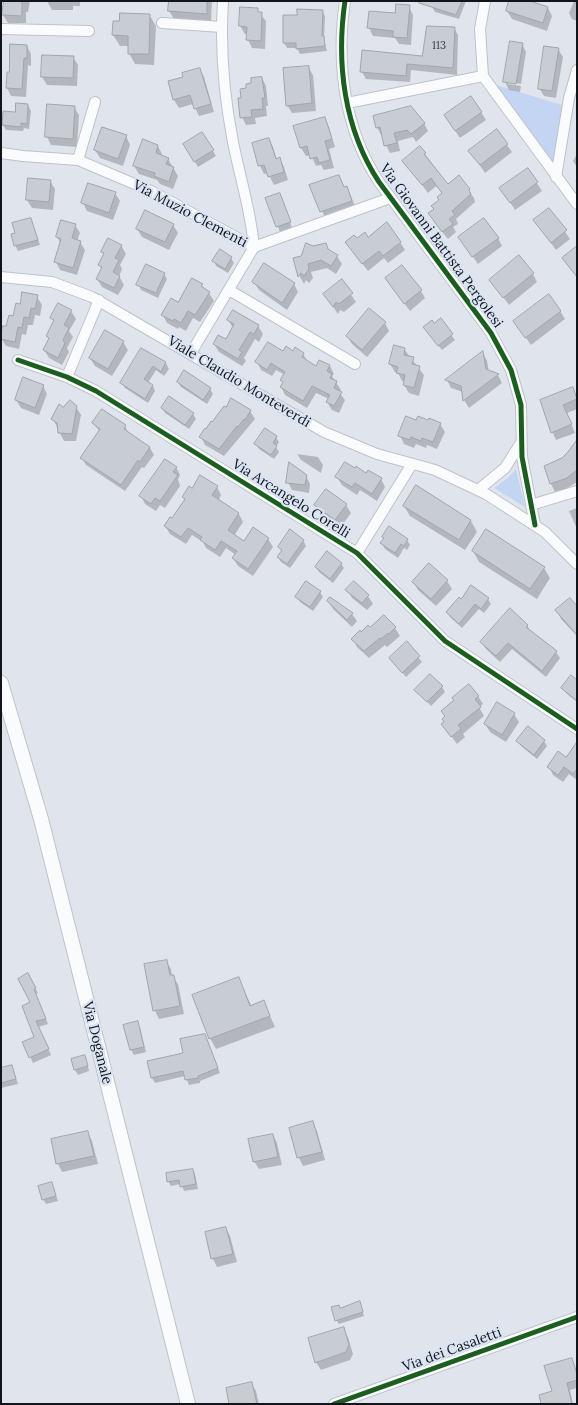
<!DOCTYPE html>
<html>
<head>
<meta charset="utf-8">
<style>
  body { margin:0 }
  #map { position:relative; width:578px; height:1405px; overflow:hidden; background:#e0e5ed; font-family:Lora,serif }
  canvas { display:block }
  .frame { position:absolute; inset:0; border:2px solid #11151a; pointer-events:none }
</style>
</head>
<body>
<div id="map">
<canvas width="578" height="1405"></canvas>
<div class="frame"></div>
</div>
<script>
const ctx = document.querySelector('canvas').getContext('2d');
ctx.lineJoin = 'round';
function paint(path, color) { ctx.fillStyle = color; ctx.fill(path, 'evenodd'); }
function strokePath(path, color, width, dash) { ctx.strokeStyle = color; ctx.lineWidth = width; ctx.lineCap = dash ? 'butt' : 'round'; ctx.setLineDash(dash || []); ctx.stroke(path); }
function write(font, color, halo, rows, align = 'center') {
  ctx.font = font + ' Lora,serif'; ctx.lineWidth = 4.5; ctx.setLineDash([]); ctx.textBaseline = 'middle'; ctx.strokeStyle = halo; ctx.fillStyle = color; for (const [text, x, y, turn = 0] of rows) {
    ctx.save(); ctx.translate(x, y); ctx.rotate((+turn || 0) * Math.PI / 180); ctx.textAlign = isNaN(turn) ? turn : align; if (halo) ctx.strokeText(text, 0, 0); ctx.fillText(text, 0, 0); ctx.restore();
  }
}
paint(new Path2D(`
  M493,84L562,105L553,164Z
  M516,469L525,507L494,488L508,478Z`), '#c3d5f2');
paint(new Path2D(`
  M5,1H30L28,12H26V23H8L3,15Z
  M47,1H80V6H73V10H52Z
  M170,1H212L211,21L174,19L169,11Z
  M433,1H466L459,19L435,12L432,7Z
  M574,1H577V21L572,19L569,13Z
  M409,7L413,15L411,45L399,44L395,38L373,36L369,28Z
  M548,8L552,16L547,31L512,19L507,11Z
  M257,10L266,21L265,49L252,48L248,40V34H245L240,26Z
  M322,11L325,16L324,39L327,51L300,54L297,48H287L284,43L298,16Z
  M150,16L156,26L154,65L135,64L129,53V46H120L113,35L114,22Z
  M454,28L458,35L457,75L411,70L410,82L366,79L362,72L423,57Z
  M522,44L526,52L521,84L508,82V84L521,86L520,92L509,90L505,82Z
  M27,46L31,54V66L28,65L26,97L11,96L7,88L8,74H10Z
  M558,49L563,57L556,98L544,96L539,88Z
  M73,57L78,65L77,86L47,85L42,77Z
  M308,67L313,75L316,111L292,113L287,105Z
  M200,69L204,77L214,112L199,116L193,104L179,108L174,100L170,82L184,78Z
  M262,78L266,86L268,106H266L267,116L255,118L256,124L246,125L242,117L243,99L247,89Z
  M28,105L31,111L29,129L24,128L23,131L6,130L3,125Z
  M74,107L79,115L77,147L51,145L47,137Z
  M481,112L486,120L460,138L445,116Z
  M325,119L329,127L335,147L329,149L334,168L324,170L321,165L316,166L311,155L306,156L301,148L295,127Z
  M424,123L428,131L416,142L413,137L398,141L400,151L390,153L386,145L383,135H381L377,127Z
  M202,133L216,156L198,167L184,144Z
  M126,136L130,145L123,166L100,158L95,150Z
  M269,139L273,147L277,160L280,159L284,167L288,180L274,185L268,173L264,174L260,166L253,144Z
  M507,145L512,152L485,173L470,151Z
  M158,146L162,154L161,156L168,159L178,176L173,189L160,184L157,180L139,174L134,166Z
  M425,154L448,185L459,177L474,198L475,202L456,219L458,224L453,227L456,232L448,239L434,222L435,210L443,194L436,186L428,193L404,161Z
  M577,154V167L573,161Z
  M528,169L542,191L515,210L506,196Z
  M339,176L345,188H346L351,196L356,209L326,220L320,206Z
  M50,181L55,189L53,210L32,208L27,200Z
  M115,193L120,201L113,220L87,211L83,203Z
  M280,194L292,228L280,232L267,199Z
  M549,209L570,239L556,250L535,221Z
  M33,225L40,245L18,251L15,245L16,234Z
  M75,225L80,233L77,241L80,242L85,250L77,275L60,270L56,262L61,244L57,237Z
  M173,225L178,233L169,250L142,237L137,229Z
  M459,237L498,238L502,246L478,264Z
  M368,238L400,242L405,250L388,263L384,258L368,271L352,250L357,240Z
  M326,244L330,252L337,256L342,264L336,274L327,268L311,272L313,278L309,283L306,280L304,284L300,277L294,259L301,257L313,248Z
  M121,245L126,254L120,265L122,269L119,276L124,285L118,295L102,287L97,279L102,270L99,265L104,254L103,252Z
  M220,251L231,258L234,263L228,273L216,266L214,261Z
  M164,274L167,279L158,298L141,290L138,284Z
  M533,274L537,282L509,305L490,280Z
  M386,279L421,291L425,298L410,311Z
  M341,280L356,302L344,312L340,310L338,314L324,294Z
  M254,282L294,284L298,292L287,310L259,290Z
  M202,285L204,290L209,293L214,301L200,322L193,318L186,331L179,327L178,329L167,323L163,315Z
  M37,297L42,305L40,316L35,315L33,325H28L26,335L22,334L19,349L6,346L1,338L21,306Z
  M71,311L76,319L69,331L73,337L67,348L69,352L62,365L49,358L44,350L50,340L47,336L54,323L52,318Z
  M560,311L565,319L531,345L515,322Z
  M228,320L258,326L263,334L259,342L255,339L244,358L246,361L242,366L219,352L214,344L226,341L233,328Z
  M440,320L455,340L442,350L428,333Z
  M385,323L389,331L367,357L352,344L347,336Z
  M123,342L128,350L112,376L95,366L90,358Z
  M404,349L424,375L419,396L409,393L404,385L405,381H402L398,373L395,372L390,364Z
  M142,350L166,363L169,369L164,376L156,370L148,383L153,386L155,391L148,403L125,388L122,383Z
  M293,352L303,354L308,362L317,368L320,361L330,366L334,374L332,376L341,390L339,392L345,400L339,413L332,410L327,402L329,399L316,393L307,408L285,395L281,387L284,383L282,380L285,375L276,370L272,376L261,370L257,362L284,353Z
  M483,353L487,361L489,372L498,375L502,383L469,408L464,400L463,392L451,388L447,380Z
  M178,382L210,389L213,394L207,404L181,387Z
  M43,386L47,394L39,415L21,408L16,400Z
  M572,389L577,397V409L567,413L575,433L556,440L546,417Z
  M76,407L81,415L76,441H64L53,419L63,409Z
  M162,408L193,414L196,419L189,429L165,413Z
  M102,410L125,426L129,434L150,448L154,455L144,468L142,467L125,491L86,465L82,458L100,432L93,423Z
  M250,411L255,419L224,456L205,445L201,437Z
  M417,422L440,424L445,432L437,449L427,445L426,448L416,444L414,448L404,444L400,435Z
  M265,430L276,437L279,442L276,447L279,452L274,459L259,449L256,444Z
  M577,447V482L564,490L555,492L551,484L546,466L563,459Z
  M297,454L318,457L323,465L321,473L301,460Z
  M176,467L180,475L178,479L180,486L165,508L160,505L156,511L145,504L141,496Z
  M366,474L381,479L385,487L377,501L360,490L357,495L342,485L337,477Z
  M306,476L310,484L309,493L292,490L288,482Z
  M217,487L221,495L218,501L239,514L243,522L234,536L244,542L268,539L273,547L253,576L238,566L233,558L236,555L226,548L220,557L206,548L203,542L192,535L186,544L170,534L165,526L172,520L185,500L183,497L192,489Z
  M326,491L346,505L351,513L340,528L320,513L316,505Z
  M404,506L471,521L477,532L465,550L410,516Z
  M577,508V529L569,511Z
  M383,537L407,540L410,545L407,550L404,548L398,558L385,549L382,544L384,539Z
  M303,540L306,546L290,568L281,562L278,557L282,552L279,547Z
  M473,551L544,568L550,578L537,599L479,562Z
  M341,563L344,568L333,583L319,572L316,567Z
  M447,581L452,589L436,606L418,590L413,582Z
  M354,583L368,596L373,604L367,610L352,598L347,590Z
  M320,592L323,597L313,611L300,602L297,597Z
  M488,599L491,604L484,613L479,609L462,628L450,617L447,612L461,600Z
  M328,601L352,614L357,621L352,627L333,609Z
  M577,608V636L561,619L557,611Z
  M384,617L395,628L400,636L387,647L385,645L369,658L357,647L353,639Z
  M527,625L531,632L556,652L560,658L546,677L512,649L500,662L485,648L482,642Z
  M406,643L422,662L406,677L390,658Z
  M577,681V702L566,693L563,688Z
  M442,687L445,692L431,706L416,690Z
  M478,696L483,704L479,707L484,716L463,734L465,737L457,744L443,725L445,722L446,718L442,711Z
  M514,714L519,722L506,742L490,732L485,724Z
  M518,741H544L547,746L537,759L521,746Z
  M577,751V780L569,774L563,782L553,775L549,767Z
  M166,961L171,969L172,976L178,984L184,1014L159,1019L155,1011Z
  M28,975L38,993L36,994L48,1024L38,1027L51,1055L33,1063L24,1043L36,1037Z
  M239,979L252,1007L264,1002L275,1027L216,1049L210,1038Z
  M137,1023L140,1028L146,1052L134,1055L131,1050L125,1026Z
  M205,1035L220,1073L200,1081V1083L189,1085L185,1076L155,1083L152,1078L149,1062L185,1054Z
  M87,1062L89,1071L78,1075L75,1070Z
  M12,1066L18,1084L1,1088V1069Z
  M312,1123L317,1131L325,1160L303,1166L299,1158L290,1129Z
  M88,1133L92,1141L98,1164L62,1172L58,1164L52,1140Z
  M273,1135L277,1143L282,1165L259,1169L254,1161Z
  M193,1170L195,1174L198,1189L184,1191L181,1184L171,1186L168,1181Z
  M52,1184L58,1201L46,1204L43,1199Z
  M226,1228L230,1236L237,1262L217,1267L213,1259L206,1233Z
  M361,1307L364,1316L339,1324L336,1320L340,1309Z
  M343,1329L348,1337L353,1354L350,1360L321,1370L316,1362Z
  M571,1359L577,1371V1388L570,1390L573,1404H545L554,1392Z
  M251,1383L256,1391L259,1404H230Z`), '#0003');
const building = new Path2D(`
  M4,1H22V16L2,15Z
  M169,1H207V14L168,11Z
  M419,1H462L456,15L419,3Z
  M509,1H530L548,7L543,23L506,11Z
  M396,4L410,5L407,38L393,37V31L367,28L369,11L395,13Z
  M240,7L258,8V12H262L261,41L246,40L247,27L239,26Z
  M297,9L323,10L322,36H324L325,46L296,49V43H283V15H297Z
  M120,13L150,14L149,54H128V36L112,35L113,21H119Z
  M427,26L455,27L453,68L407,64L406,76L360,72L362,50L422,56Z
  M510,41L523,43L516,84L503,82Z
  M10,44L27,45V58H24L22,89L6,88L7,72H9Z
  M544,46L559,48L552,91L538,89Z
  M42,55L74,56L73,78L41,77Z
  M309,66L312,103L286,106L283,68Z
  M200,68L211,104L194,109L190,95L173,100L168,81L183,77L182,73Z
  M262,77L265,98H262L263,109L251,110L252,117L240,118L238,98H241L240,89L246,88V84L251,83V78Z
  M471,96L482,112L455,131L444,115Z
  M16,103L28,104L27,124L21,123V127L2,125L3,111L15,112Z
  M47,104L75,106L73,139L45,137Z
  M411,106L425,123L411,134L407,130L394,133L397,143L384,146L380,127L376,128L373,116Z
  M325,117L332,139L325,141L330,160L319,163L317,157L310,159L307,146L300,148L293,126Z
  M102,127L127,135L118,159L94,150Z
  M497,129L508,144L480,165L468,151Z
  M202,132L214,150L194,162L183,144Z
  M269,138L276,159L280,157L284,172L268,177L264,165L258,166L252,143Z
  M143,139L158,145L156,153L169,158L166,164L174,167L169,182L154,176L155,173L133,166Z
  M420,146L426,153L424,154L448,184L459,175L470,189L469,190L471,194L452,211L455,215L449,219L453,224L442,232L428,213L434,209L431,206L439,200L437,197L442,193L431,178L422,185L402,161Z
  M528,168L538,182L510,203L499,188Z
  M339,175L344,187L347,186L352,201L320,212L309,185Z
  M28,178L51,180L49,202L26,200Z
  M88,183L116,192L109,213L81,203Z
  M280,193L291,222L276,227L265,198Z
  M549,208L567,230L551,243L533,220Z
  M145,210L174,224L165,242L136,229Z
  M31,218L38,240L14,246L11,234L15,233L12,223Z
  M484,218L499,238L472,257L458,237Z
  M61,220L76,224L72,238L81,241L73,268L54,262L61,239L56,237Z
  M387,222L401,242L383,256L379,251L362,264L345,242L354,235L357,238L365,232L368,237Z
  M108,238L122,245L115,258L119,260L113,272L120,276L114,288L96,279L102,267L98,265L104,253L101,252Z
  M306,243L313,246L326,243L328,249L338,255L331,266L321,260L308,264L309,269L304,276L301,273L298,277L293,258L301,256Z
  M577,246V277L562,258Z
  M220,249L232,257L225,269L212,261Z
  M519,255L534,273L503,298L489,280Z
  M264,263L295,283L282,303L252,282Z
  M146,264L165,273L156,293L136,285Z
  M402,265L422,290L404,304L385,278Z
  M192,278L203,284L201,286L210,292L195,315L188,311L181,323L174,319L173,321L161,315L171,298L178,302Z
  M342,279L353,293L339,304L336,302L333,307L323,294Z
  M22,292L38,295L35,309L31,308L29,318L24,317L22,328L18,327L15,342L1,339L2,326H6L9,315L13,316L16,303L20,304Z
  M549,294L561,311L525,338L513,321Z
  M58,303L72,310L64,325L69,328L63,340L65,343L58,358L43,350L49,338L46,336L54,320L50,318Z
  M369,308L386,322L362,350L346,336Z
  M233,310L259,325L254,334L250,332L239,350L242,352L238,359L213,344L218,335L226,339L234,324L227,320Z
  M441,318L453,334L438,346L423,327L432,320L434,323Z
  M105,330L124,341L108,369L89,358Z
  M268,342L283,351L286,346L293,351L295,347L304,353L302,357L316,366L319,360L330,365L327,371L332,374L330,378L337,381L334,388L342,392L334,406L326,402L330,395L312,386L303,401L280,387L283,382L280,380L285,372L271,363L267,370L255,362Z
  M394,345L405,348L404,355L414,357L412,364L420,366L414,388L403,385L405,375L396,373L398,367L389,364Z
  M141,348L166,362L161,372L153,366L144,379L153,385L145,399L120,383Z
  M483,351L486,369L499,374L463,401L461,386L445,380Z
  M184,370L211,388L203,400L177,382Z
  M23,377L44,385L35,408L15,400Z
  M573,387L577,399L563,405L572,424L551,433L540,400Z
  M169,396L194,413L185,425L161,408Z
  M231,398L251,410L245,420L244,419L238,427L237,426L219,449L199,437L205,428L206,429L211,421L212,422L224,406L226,407Z
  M70,400L77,406L72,434L58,433L57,423L51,419L59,404L63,407Z
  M102,409L126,425L124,429L150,447L140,462L138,460L121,485L80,458L100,429L92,423Z
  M406,416L416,420L418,416L428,420L429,418L441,423L433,442L422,438L421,441L411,437L410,440L398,436Z
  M265,428L277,436L273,443L277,446L271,455L254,444Z
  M577,440V470L567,478L550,484L544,466L562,458L567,453Z
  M165,459L177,467L173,472L178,475L160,501L155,498L151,504L139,496Z
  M289,462L307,475L305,485L286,483Z
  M345,462L355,468L356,466L366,473L368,470L382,478L372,494L355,483L352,487L335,477Z
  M200,475L218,486L212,495L239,513L228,530L244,541L253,527L269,538L248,569L232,558L237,551L221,541L215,550L200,540L202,537L188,528L181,537L164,526L170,517L172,518L185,499L182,497L189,486L192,488Z
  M416,485L471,520L459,540L403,506Z
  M326,489L347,504L335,520L314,505Z
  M389,526L408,539L404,546L401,544L395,553L380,543L384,538L382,537Z
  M290,529L304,540L287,564L277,557L282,550L278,547Z
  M486,529L545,567L530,589L472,551Z
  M327,551L342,563L330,579L315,567Z
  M429,563L448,580L431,599L412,582Z
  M306,581L321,591L310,607L295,597Z
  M354,581L369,595L362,603L345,590Z
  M471,585L489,598L481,609L475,604L459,624L446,612L459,597L461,599Z
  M330,597L353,613L347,620L327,601Z
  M570,598L577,606V635L555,610Z
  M510,608L528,625L526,627L557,651L542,671L508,643L496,656L480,642Z
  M384,615L396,627L389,634L388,633L381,639L380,638L364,651L351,639L360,630L361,632L368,625L370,627Z
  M407,641L420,656L402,673L389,658Z
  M430,674L443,686L427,702L414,690Z
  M571,675L577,680V701L561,688Z
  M469,684L479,696L475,699L481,707L458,725L461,729L451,737L441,724L444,722L442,719L445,716L441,711L454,700L452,698Z
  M497,702L515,713L502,735L484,724Z
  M528,726L545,740L534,755L516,741Z
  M577,742V769L573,774L564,767L558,775L547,767L558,751L566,757Z
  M167,960L170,975H174L180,1006L153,1011L144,964Z
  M28,973L36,988L34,989L46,1019L36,1021L49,1049L29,1058L22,1042L34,1037L22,1006L30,1002L18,979Z
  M239,977L250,1006L264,1000L270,1016L209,1039L192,995Z
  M138,1021L144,1047L130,1050L123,1025Z
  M205,1034L218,1068L198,1076V1078L185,1080L183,1071L151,1078L147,1061L183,1053L180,1039Z
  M85,1055L88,1066L74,1070L71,1059Z
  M12,1065L16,1079L1,1083V1068Z
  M313,1121L322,1152L297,1158L289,1128Z
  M88,1131L94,1156L56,1164L51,1139Z
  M273,1134L278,1157L253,1162L248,1139Z
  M193,1169L196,1184L180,1187L179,1180L167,1182L166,1173Z
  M52,1182L56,1196L42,1200L38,1186Z
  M226,1227L233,1254L211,1259L205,1232Z
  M360,1301L363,1312L335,1321L331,1307L339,1305L340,1308Z
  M344,1327L349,1345L346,1352L315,1363L308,1338Z
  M572,1358L577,1374V1380L567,1383L572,1404H541L539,1395L552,1391L544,1366Z
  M252,1382L257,1404H229L226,1388Z`);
paint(building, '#c8ccd3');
strokePath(building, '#a1a5ab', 1);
const minor = new Path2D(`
  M223,1C220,48 224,96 233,142C240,178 251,211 254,247
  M345,1C336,63 344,129 379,182L491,333L511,370L521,405L522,457L535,525
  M485,1L480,29L483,76L577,204
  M162,23L222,27
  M1,29L89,31
  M347,103L483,76
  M1,153L23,156L78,160L151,191L254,247
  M78,160L95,102
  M556,177L569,98L577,70
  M1,277L52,282L92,297L324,432L377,454L435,470L486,494L545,532L577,564
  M229,290L355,364
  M191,353L254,247L390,198
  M18,360L67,377L96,391L357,553L445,641L577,729
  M67,377L99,300
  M478,490L505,468L520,444
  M531,505L577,491
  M357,553L412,464
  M334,1404L577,1317`);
const secondary = new Path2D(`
  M1,683L41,819L188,1404`);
strokePath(minor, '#bec2c8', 12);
strokePath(secondary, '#bec2c8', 16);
strokePath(minor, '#fafbfc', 10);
strokePath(secondary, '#fafbfc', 14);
strokePath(new Path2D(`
  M345,1C336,63 344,129 379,182L491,333L511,370L521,405L522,457L535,525
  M18,360L67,377L96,391L357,553L445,641L577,729
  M334,1404L577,1317`), '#1b5e20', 5);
write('11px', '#3f4348', null, [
  ["113",439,46]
]);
write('14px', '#11151a', '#dae4f3', [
  ["Via Muzio Clementi",190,214,28],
  ["Via Giovanni Battista Pergolesi",441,246,54],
  ["Viale Claudio Monteverdi",239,382,31],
  ["Via Arcangelo Corelli",291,499,32],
  ["Via Doganale",97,1043,76],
  ["Via dei Casaletti",452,1350,-20]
]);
</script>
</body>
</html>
